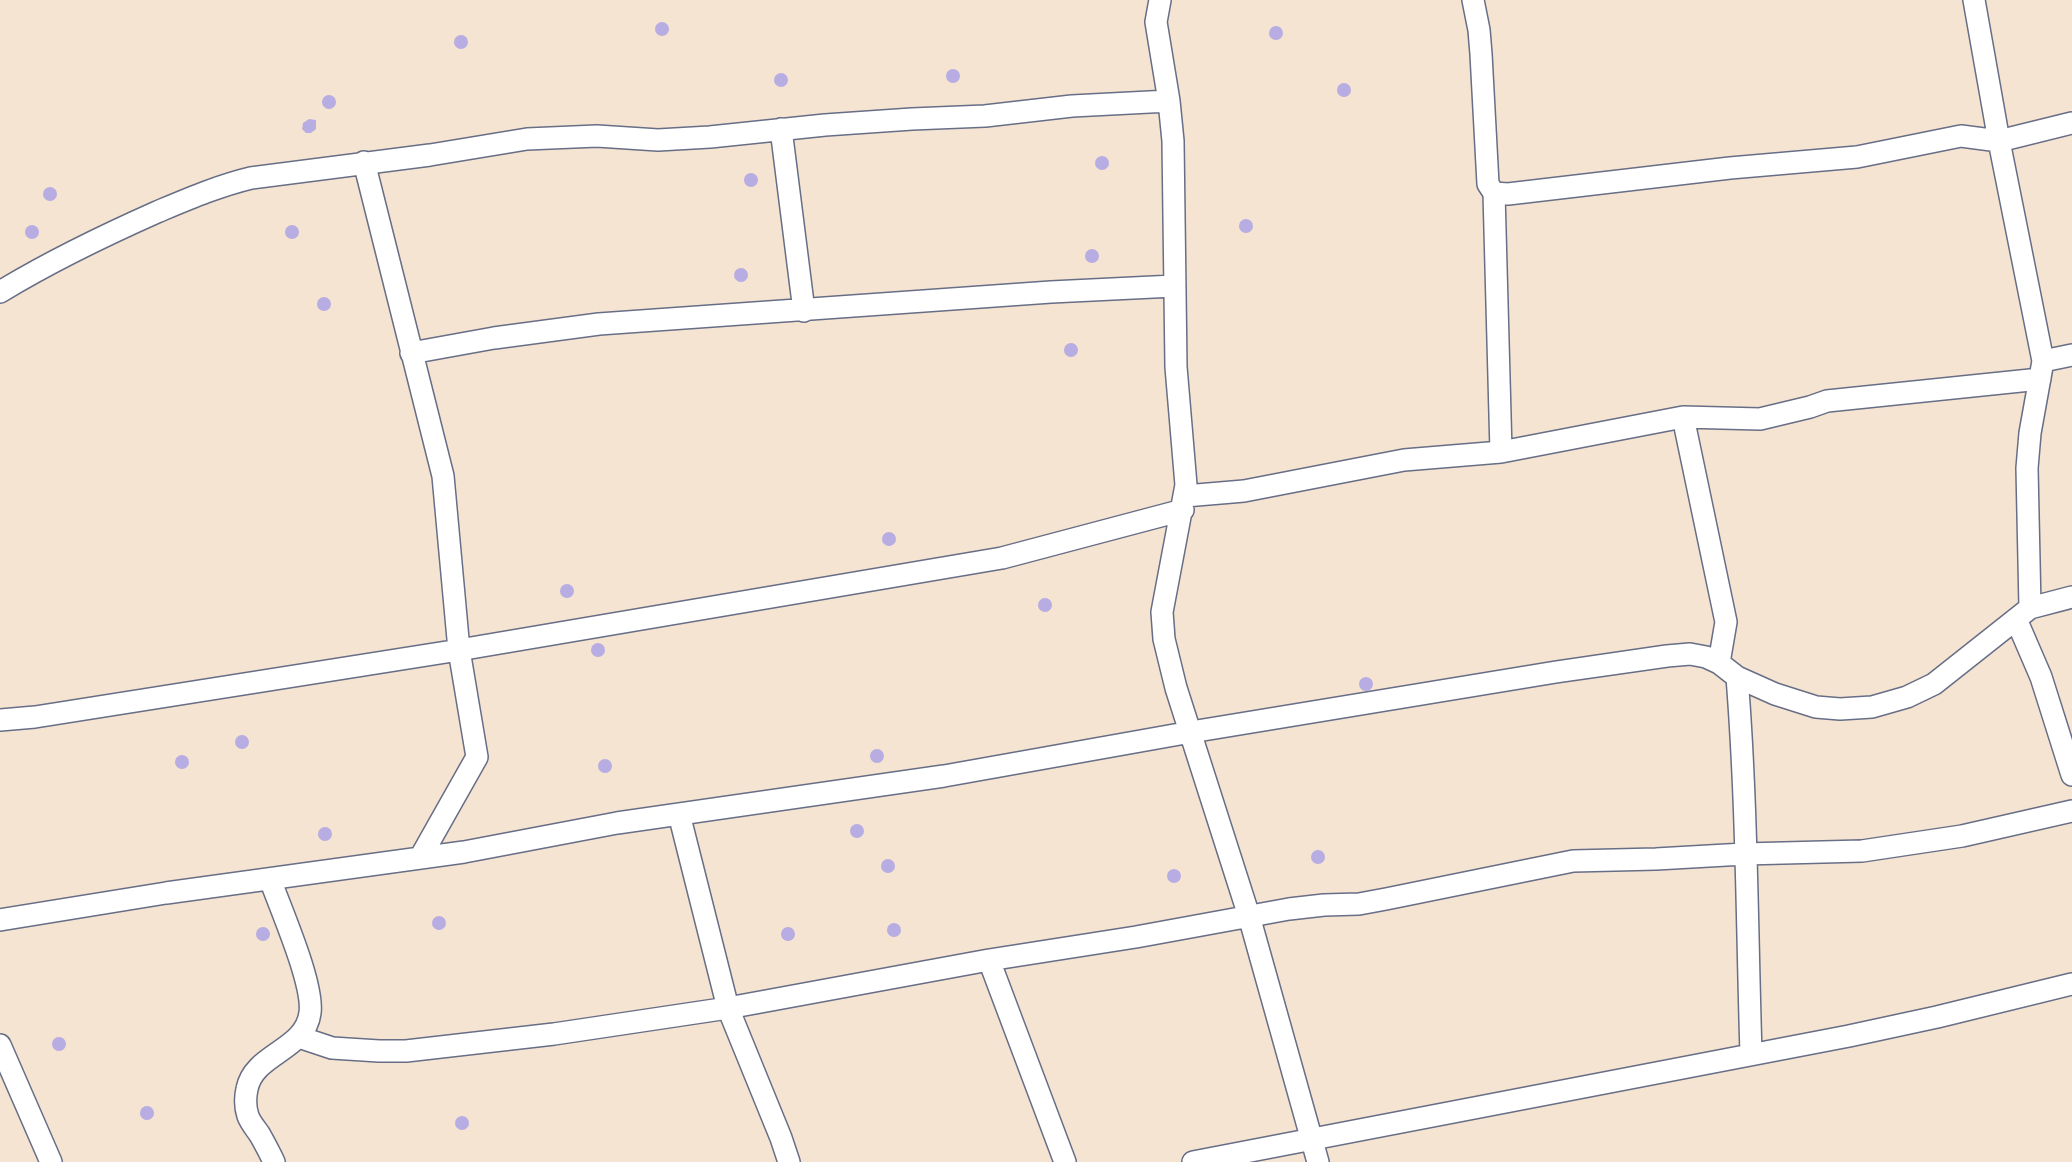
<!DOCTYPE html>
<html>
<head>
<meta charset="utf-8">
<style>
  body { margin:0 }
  canvas { display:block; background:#f5e4d1 }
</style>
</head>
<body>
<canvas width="2072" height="1162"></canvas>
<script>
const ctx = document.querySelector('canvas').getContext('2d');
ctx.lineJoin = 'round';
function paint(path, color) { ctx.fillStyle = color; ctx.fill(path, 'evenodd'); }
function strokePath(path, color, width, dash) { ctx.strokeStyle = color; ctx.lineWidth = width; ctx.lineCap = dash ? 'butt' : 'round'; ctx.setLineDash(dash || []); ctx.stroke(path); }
paint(new Path2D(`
  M655 29a7 7 0 1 1 14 0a7 7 0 1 1-14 0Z
  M1269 33a7 7 0 1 1 14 0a7 7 0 1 1-14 0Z
  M454 42a7 7 0 1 1 14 0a7 7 0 1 1-14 0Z
  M946 76a7 7 0 1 1 14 0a7 7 0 1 1-14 0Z
  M774 80a7 7 0 1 1 14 0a7 7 0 1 1-14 0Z
  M1337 90a7 7 0 1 1 14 0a7 7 0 1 1-14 0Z
  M322 102a7 7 0 1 1 14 0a7 7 0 1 1-14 0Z
  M309,119L316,120V129L311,133H306L302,129L303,123Z
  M1095 163a7 7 0 1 1 14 0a7 7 0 1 1-14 0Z
  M744 180a7 7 0 1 1 14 0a7 7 0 1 1-14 0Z
  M43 194a7 7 0 1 1 14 0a7 7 0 1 1-14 0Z
  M1239 226a7 7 0 1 1 14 0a7 7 0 1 1-14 0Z
  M285 232a7 7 0 1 1 14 0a7 7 0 1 1-14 0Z
  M25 232a7 7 0 1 1 14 0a7 7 0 1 1-14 0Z
  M1085 256a7 7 0 1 1 14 0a7 7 0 1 1-14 0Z
  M734 275a7 7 0 1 1 14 0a7 7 0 1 1-14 0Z
  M317 304a7 7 0 1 1 14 0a7 7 0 1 1-14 0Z
  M1064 350a7 7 0 1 1 14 0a7 7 0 1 1-14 0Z
  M882 539a7 7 0 1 1 14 0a7 7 0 1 1-14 0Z
  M560 591a7 7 0 1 1 14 0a7 7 0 1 1-14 0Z
  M1038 605a7 7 0 1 1 14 0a7 7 0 1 1-14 0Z
  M591 650a7 7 0 1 1 14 0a7 7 0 1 1-14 0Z
  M1359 684a7 7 0 1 1 14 0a7 7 0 1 1-14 0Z
  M235 742a7 7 0 1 1 14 0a7 7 0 1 1-14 0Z
  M870 756a7 7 0 1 1 14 0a7 7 0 1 1-14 0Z
  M175 762a7 7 0 1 1 14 0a7 7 0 1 1-14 0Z
  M598 766a7 7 0 1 1 14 0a7 7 0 1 1-14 0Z
  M850 831a7 7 0 1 1 14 0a7 7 0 1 1-14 0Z
  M318 834a7 7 0 1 1 14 0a7 7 0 1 1-14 0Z
  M1311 857a7 7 0 1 1 14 0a7 7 0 1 1-14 0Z
  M881 866a7 7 0 1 1 14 0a7 7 0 1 1-14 0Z
  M1167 876a7 7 0 1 1 14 0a7 7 0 1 1-14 0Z
  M432 923a7 7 0 1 1 14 0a7 7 0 1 1-14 0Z
  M887 930a7 7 0 1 1 14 0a7 7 0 1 1-14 0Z
  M781 934a7 7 0 1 1 14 0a7 7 0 1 1-14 0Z
  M256 934a7 7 0 1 1 14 0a7 7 0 1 1-14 0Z
  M52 1044a7 7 0 1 1 14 0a7 7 0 1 1-14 0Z
  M140 1113a7 7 0 1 1 14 0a7 7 0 1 1-14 0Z
  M455 1123a7 7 0 1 1 14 0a7 7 0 1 1-14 0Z`), '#b7ade3');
const minor = new Path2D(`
  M1160,0L1156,22L1169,101L1173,141L1176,367L1186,485L1162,612L1164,639L1176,688L1249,916L1318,1162
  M1473,0L1479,30L1481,54L1488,184L1494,193L1508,194L1730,168L1857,157L1961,136L1999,141L2072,123
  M1974,0L1999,141L2043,361L2030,433L2027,468L2030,608
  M781,129L804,311
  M364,162L443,476L459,650L477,757L420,858
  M1494,193L1501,452
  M0,292C51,261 103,236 157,212C188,199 218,186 251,178L430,155L527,139L597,136L658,140L710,137L825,125L912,119L985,116L1072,106L1169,101
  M411,353L494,338L599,324L1051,292L1174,286
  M2043,361L2072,355
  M1185,496L1244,491L1404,460L1501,452L1683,417
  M2016,619L2041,677L2072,775
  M1719,663L1726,622L1683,417L1760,419L1810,407L1827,401L2040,379
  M1737,677C1747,802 1747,928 1751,1054
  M0,720L35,717L459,650L1002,558L1183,510
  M679,814L728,1008L781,1138L789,1162
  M270,879C281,910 314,984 310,1013C305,1051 254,1053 247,1089C245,1098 245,1107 248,1116C250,1122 256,1129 260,1135C265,1144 270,1153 274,1162
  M0,920L166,893L464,852L617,823L944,776L1191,732L1556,672L1667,656L1690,654L1706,657L1719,663L1737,677L1775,694L1816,707L1840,709L1872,707L1907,697L1934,684L2030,608L2072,597
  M989,960L1065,1162
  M299,1037L332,1048L379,1051H406L554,1034L728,1008L989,960L1136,937L1289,909L1324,905L1359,904L1386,899L1573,861L1656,859L1744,854L1862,851L1962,836L2072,811
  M0,1045L51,1162
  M1193,1162L1849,1036L1937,1017L2072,984`);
strokePath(minor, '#676e86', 24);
strokePath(minor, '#fff', 21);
</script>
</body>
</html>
